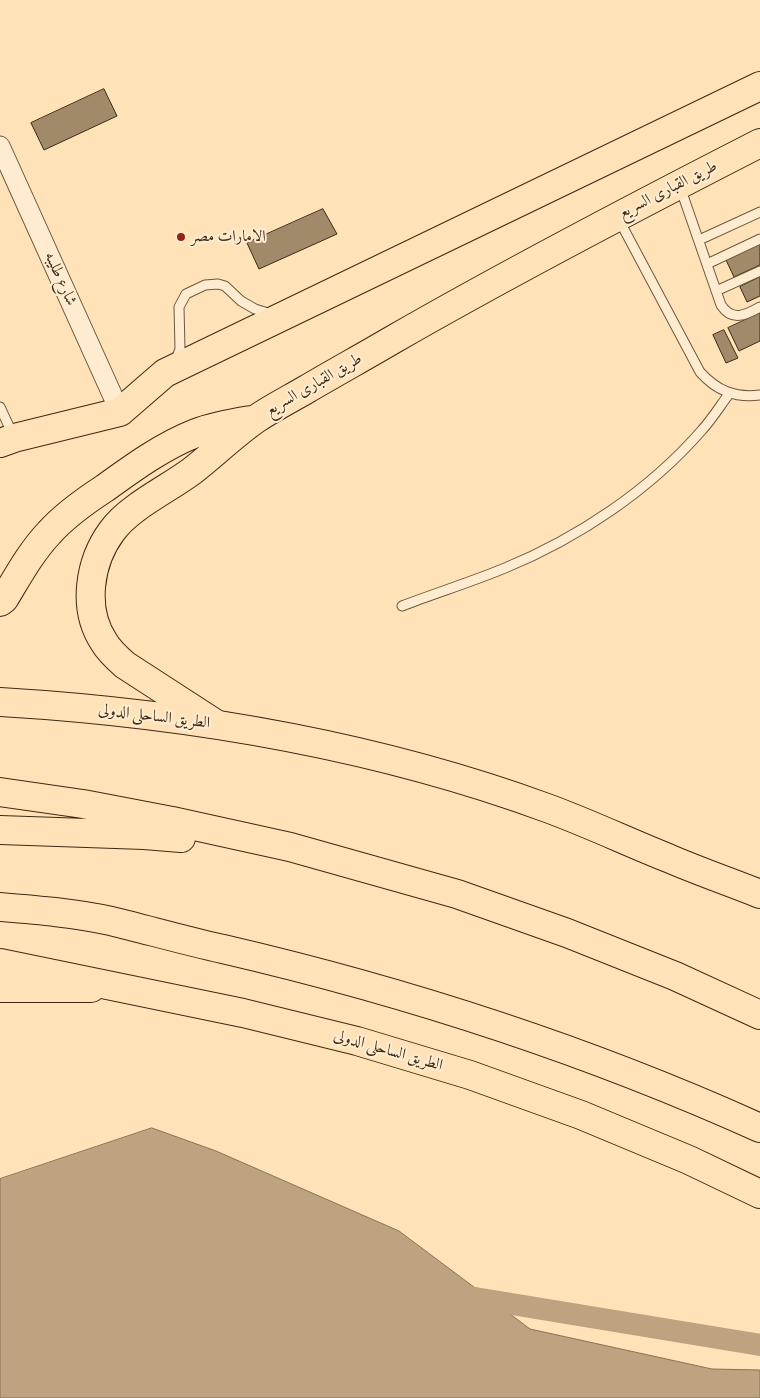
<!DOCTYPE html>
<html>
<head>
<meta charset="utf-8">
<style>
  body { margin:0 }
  canvas { display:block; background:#ffe2b7 }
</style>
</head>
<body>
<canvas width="760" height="1398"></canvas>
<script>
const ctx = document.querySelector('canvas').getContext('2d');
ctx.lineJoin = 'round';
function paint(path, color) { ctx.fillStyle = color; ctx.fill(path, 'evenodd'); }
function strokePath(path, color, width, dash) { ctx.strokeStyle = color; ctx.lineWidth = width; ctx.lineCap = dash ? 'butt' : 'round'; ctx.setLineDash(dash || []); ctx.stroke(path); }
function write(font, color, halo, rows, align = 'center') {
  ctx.font = font + ' "Libre Bodoni",Amiri,serif'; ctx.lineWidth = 4; ctx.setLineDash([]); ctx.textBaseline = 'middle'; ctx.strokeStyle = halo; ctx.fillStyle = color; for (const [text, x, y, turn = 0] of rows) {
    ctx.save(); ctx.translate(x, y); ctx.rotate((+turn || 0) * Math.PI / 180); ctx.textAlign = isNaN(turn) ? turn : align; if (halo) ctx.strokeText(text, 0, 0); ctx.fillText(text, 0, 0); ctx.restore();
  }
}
const water = new Path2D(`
  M152,1128L216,1151L399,1231L530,1329L712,1369L760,1370V1398H0V1179Z`);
paint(water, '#bda380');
strokePath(water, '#897355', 1);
strokePath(new Path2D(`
  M463,1296L760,1345`), '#bda380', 22);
const building = new Path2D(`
  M104,89L117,116L44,150L31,123Z
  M323,209L337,234L259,269L247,243Z
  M760,244V265L734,277L726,260Z
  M760,277V296L747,302L740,287Z
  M760,313V341L739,351L728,328Z
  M724,330L738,358L726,363L713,335Z`);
paint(building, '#a18a69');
strokePath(building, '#3c2a14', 1);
const service = new Path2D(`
  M680,187L721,305C732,322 746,315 760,307
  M618,218L700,372C717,391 735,398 760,395
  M699,240L760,212
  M707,264L760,239
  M716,291L760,271
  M175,362L180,349L179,307L186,294L205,285L218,284L225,286L241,301L255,309L271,314
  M0,407L13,435
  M402,606C436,593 471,582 505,568C578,538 650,490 702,430C712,419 720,406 729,394`);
const minor = new Path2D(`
  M0,146L120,412`);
const primary = new Path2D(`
  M0,988H91`);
const trunk = new Path2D(`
  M0,443L14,438L120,412L165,373L760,86
  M0,602L4,599C18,576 31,552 49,533C65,515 85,501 105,488C134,467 163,446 196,433C214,426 233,423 251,420
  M216,724L125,665C117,658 109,651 104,642C82,609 89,562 112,531C129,507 168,489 192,471C214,454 233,435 256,419C272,408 290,399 307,389C336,372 365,356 394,339C514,270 637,206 760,143`);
const motorway = new Path2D(`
  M0,702C185,713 372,744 547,808C588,823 628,842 668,858C698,871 730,882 760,894
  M0,792L83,804L172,821L290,847L457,894L567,933L675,976L760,1015
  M0,830L144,835L181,838
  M0,907C37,910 75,913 111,921C148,930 186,941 223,949C408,992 587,1050 760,1128
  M0,963L243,1013L357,1041L470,1075L581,1115L689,1160L760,1194`);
strokePath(service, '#6d583d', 11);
strokePath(minor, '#6d583d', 21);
strokePath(primary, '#3c2a14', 30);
strokePath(trunk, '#3c2a14', 30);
strokePath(motorway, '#3c2a14', 30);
strokePath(service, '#ffecd0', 9);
strokePath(minor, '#ffecd0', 19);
strokePath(primary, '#ffe2b7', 28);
strokePath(trunk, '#ffe2b7', 28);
strokePath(motorway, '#ffe2b7', 28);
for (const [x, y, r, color] of [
  [181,237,5,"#8f2418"]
]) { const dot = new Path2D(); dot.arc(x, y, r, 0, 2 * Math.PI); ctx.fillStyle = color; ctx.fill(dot); strokePath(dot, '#ffecd0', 2); }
write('16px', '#3c2a14', '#ffecd0', [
  ["طريق القبارى السريع",668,190,-27],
  ["شارع طليبه",60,279,66],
  ["طريق القبارى السريع",314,385,-30],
  ["الطريق الساحلى الدولى",154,717,7],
  ["الطريق الساحلى الدولى",388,1051,16]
]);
write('16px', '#3c2a14', '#ffecd0', [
  ["الامارات مصر",191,237]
], 'left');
</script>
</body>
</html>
